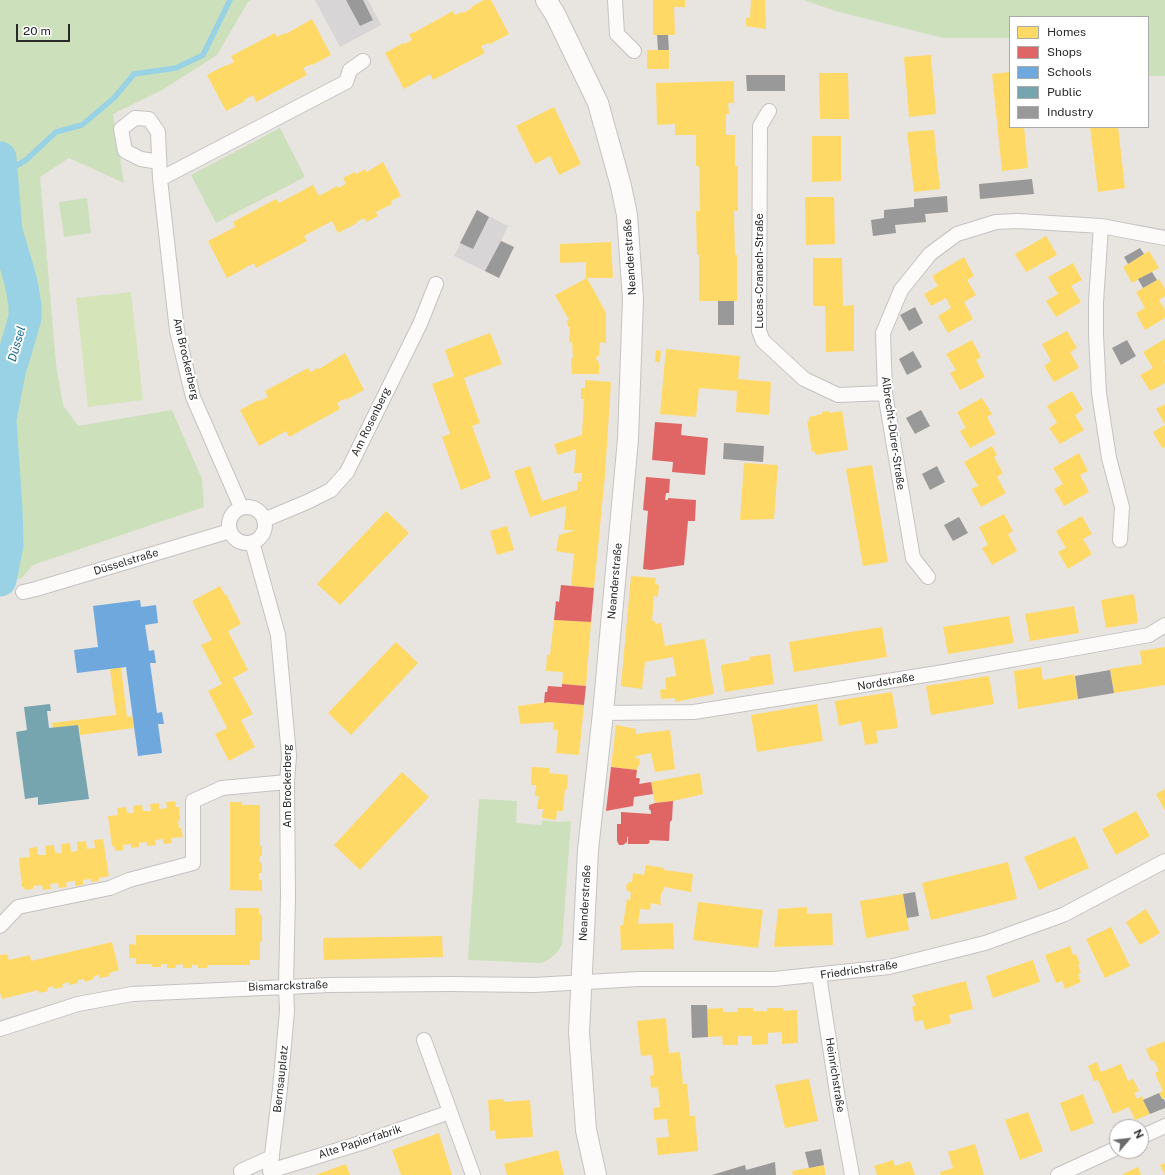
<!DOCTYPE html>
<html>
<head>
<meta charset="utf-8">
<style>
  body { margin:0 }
  #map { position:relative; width:1165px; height:1175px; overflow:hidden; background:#e8e4e0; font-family:"Public Sans",sans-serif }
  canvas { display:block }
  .legend { position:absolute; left:1009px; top:16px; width:140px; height:112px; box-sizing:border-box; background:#fff; border:1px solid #aaa; margin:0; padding:5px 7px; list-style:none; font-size:12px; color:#2a2a2a }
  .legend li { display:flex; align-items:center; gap:8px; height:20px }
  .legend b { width:20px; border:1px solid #aaa }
  .north { position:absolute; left:1109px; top:1119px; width:40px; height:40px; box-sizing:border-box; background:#fff; border:1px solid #aaa; border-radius:50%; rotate:62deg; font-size:11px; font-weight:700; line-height:16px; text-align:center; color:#2a2a2a }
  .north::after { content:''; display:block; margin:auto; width:14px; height:18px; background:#6c6b6a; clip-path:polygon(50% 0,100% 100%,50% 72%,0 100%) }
  .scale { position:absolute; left:16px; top:24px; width:54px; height:18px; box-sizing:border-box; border:2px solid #2a2a2a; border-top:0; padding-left:5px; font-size:12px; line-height:14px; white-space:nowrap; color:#2a2a2a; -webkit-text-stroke:3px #fff; paint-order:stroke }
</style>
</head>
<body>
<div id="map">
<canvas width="1165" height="1175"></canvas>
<ul class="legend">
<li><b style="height:11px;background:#ffd966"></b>Homes</li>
<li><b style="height:11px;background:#e06666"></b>Shops</li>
<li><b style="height:11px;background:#6fa8dc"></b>Schools</li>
<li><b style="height:11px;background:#76a5af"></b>Public</li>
<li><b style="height:11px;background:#999"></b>Industry</li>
</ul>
<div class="north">N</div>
<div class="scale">20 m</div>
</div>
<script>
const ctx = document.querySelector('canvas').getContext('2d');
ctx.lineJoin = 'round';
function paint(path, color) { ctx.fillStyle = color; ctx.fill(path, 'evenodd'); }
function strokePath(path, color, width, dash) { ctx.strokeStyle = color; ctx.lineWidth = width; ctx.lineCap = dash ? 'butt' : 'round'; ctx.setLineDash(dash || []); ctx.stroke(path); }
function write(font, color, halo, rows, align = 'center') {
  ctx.font = font + ' "Public Sans",sans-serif'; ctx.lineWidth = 4; ctx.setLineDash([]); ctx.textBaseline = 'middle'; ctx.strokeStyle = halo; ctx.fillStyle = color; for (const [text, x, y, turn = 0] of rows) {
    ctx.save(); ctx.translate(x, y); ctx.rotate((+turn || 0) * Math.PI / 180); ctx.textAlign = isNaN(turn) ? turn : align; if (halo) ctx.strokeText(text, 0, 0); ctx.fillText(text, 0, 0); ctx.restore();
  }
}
paint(new Path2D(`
  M315,0H368L381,25L340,47Z
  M477,210L508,226L501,241L514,247L499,278L454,256Z`), '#d8d5d7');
paint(new Path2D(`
  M0,0H251L248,2L217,55L162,90L113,114L124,183L69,158L40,177L56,364L63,405L78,426L172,410L202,479L204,507L33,565L22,578L0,585Z
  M804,0H1165V76H1148V17H1010V38H943L835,11Z
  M280,128L305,177L216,223L191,175Z
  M87,198L91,233L64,237L59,202Z
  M479,799L517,801L516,823L541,825L543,820L558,822L571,821L562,944C557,954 552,959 541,963L468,960Z`), '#cce1bb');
paint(new Path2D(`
  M131,292L143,400L88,407L76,298Z`), '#d6e4ba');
paint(new Path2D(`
  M484,0H491L509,34L490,44L489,43L481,46L485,53L433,80L430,74L404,89L385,53L403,43L404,44L412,40L409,34L415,32L453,11L455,15L462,12L463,13L472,8L471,7Z
  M653,0H685V7H674L675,35H653Z
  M751,0H765L766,29L746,26V18H750Z
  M312,19L331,55L312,65V64L303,68L307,75L256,102L253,95L244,100L245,101L226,111L207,75L226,65V66L234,62L231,56L275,33L277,37L285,33L286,34Z
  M647,50H669V69H647Z
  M931,55L936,114L909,117L904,57Z
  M1010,72V127H1024L1028,168L1002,171L992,74Z
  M819,73H848L849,119H820Z
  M734,81V103H728L729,114H726V135H735V166H738V211H734L735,255H737V301H699V255H697L696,211H700L699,166H696V135H675V124L657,125L656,83Z
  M554,107L581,164L559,175L550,156L535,164L516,126Z
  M1090,127H1118L1125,188L1098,192Z
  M934,130L940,189L914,192L907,132Z
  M812,136H841V181L812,182Z
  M383,162L401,196L391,201L392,204L376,212L378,216L367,222L364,218L356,222L357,223L338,233L332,221L304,236L307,241L256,268L254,263L227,278L208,241L235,227L233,222L276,199L279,203L313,185L319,196L337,186L338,188L346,184L343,178L355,172L356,174L365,169L367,172Z
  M805,197H834L835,244L806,245Z
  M1046,236L1057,255L1026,272L1015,254Z
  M611,242L613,278H586V262L560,263V244Z
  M1149,251L1159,268L1132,283L1123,267Z
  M964,257L974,276L967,280L976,295L964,302L973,319L948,333L938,316L951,308L946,298L931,306L924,294L938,286L932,276Z
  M813,258H842L843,306L854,305V351L826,352L825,306H813Z
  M1073,263L1082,280L1071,286L1081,302L1056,317L1046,301L1058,294L1048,277Z
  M587,278L606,313V343L600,342L599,356H597L596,360H598V363H599V374H572L571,358H573L572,342H569L570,327H568L567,321L569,320L555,295Z
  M1159,279L1165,289V296L1159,300L1165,310V318L1145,330L1136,313L1145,308L1136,292Z
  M1067,331L1077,348L1070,352L1079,368L1054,382L1044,366L1051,361L1042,344Z
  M490,333L502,364L464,378L480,423L472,426L491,478L461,490L442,437L450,434L432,384L454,376L445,350Z
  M1165,339V360L1164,361L1165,363V383L1150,391L1140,375L1153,368L1143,352Z
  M972,340L981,357L976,360L985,377L960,390L950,373L956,370L946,354Z
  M666,349L740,356L738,379L771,382L769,415L736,412L737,391L699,388L696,417L660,414Z
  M656,350L661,351L660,362H655Z
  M345,353L364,390L346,400V398L337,403L340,409L289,437L286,431L259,446L240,410L259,400L260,401L268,397L265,391L308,368L311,372L318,368L319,369Z
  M585,380L611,382L605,475L594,588L571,586L574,555L575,554L556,551L559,535L576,530H564L566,506L530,517L514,471L530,466L542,501L577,490L578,481L581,482L582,473H574L576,449L558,455L554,444L582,435L584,399H581V388H585Z
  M1072,391L1083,410L1075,415L1084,430L1060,444L1049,428L1057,423L1047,406Z
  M982,398L992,414L987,417L996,434L970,448L960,431L966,428L957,412Z
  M1165,404V424L1156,409Z
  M829,411V413L842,411L848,450L815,455V451L812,452L807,421H809V417L822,414V412Z
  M1165,425V447L1162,448L1153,432Z
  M992,446L997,455L994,457L1003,473L997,477L1006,493L981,507L971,489L978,486L964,462Z
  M1079,453L1088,471L1080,475L1089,492L1064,506L1054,489L1063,484L1053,468Z
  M744,463L778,465L774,519L740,520Z
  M872,465L888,562L863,566L846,469Z
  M386,511L409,533L340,605L317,584Z
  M1004,514L1013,531L1008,534L1017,551L992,565L982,548L988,545L979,527Z
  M1082,516L1092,534L1083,539L1092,554L1068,569L1058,552L1066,548L1056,531Z
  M507,526L514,550L497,555L490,531Z
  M631,576L656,578L655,584L659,585L658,597L654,596L652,621H655V624L661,623L665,646L705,639L714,694L675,702V698L661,699L660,690L666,689L665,678L676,676L673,657L645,662L642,689L621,686Z
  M220,586L225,595L226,594L241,624L228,631L248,670L233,678L253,714L241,720L255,747L229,761L215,734L227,728L208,691L222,684L201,645L212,640L192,601Z
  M1134,594L1138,623L1106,628L1101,600Z
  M1074,606L1079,633L1030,641L1025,614Z
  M1009,616L1014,643L948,654L943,627Z
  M554,620L591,622L586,686L562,684L563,672L546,671L547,655H550Z
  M882,627L887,657L794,672L789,642Z
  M396,642L418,663L351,735L328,713Z
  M1165,647V685L1114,693L1110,669L1142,664L1140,651Z
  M770,654L774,684L725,692L721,665L750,660L749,657Z
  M121,667L127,717L132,716L134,728L80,735L78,725L53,728L52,723L116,715L110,669Z
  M1041,667L1043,680L1074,674L1078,699L1018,709L1014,671Z
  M989,676L994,704L931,715L926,686Z
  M892,692L898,728L876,731L878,743L865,745L861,721L839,726L835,701Z
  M548,702L584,705L579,755L556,753L558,730H553L554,722L520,724L518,706Z
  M817,704L823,741L757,752L751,715Z
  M616,725L636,729V734L670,730L675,769L655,772L651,753L636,756L635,758L640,759L639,766H638L637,770L611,767Z
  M532,767L550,768L549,773L568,775L567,789H565L563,811H557L556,820L542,818L543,809H537L539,796H535L536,785H531Z
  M402,772L429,797L360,870L334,845Z
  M700,773L703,794L673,801L655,803L651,782Z
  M1165,789V811L1156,794Z
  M175,801L176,807H179L180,820L178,821L179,828H181L183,837L171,838L172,843L164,844L163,839L155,840L156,845L147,846V842L139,843V847L131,848V844L123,845V850L115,851L114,845L112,846L108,816L118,815L117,808L126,807L127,813H134L133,806L142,805L143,811H151L150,804L159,803V809L167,808L166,802Z
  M230,802H242V805H260V846H262V856H260V863H262V873H259V880H262V891L230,890Z
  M1136,811L1150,836L1116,855L1102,829Z
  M1075,836L1089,868L1039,890L1024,857Z
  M103,839L109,876L99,878V881L91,882V879L83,880V885L75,886V881L66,882L67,887L59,888L58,883L50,884L51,889L43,890L42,885L33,886V889L25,890L24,887H22L19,858L30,857L29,848L37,847L38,855H46L45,846L54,845L55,853H62L61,844L70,843L71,852L78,851L77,842L86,841L87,849L95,848L94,840Z
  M1008,862L1017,899L931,920L922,883Z
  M646,865L664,868V870L693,874L691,892L664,887L663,891L661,893L660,903H661V905L651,903L650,910L640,909L638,924L673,923L674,949L621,950L620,925H623L627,899L630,900L631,892L627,891L626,886L629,882H632L633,873L644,875Z
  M903,894L909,930L866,938L860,901Z
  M698,902L763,910L758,948L693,940Z
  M807,907V914L832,913L833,945L774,947L778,909Z
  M235,908H259V914L262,915V942H260V960H250V965H207V968H198V965H192V968H183V964L176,965V968H167V964H161V967H152V964H136V958H129V944L136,945V935H235Z
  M1146,909L1160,933L1140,945L1126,922Z
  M1111,927L1130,966L1105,978L1086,939Z
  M442,936L443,957L324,960L323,938Z
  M112,942L119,970L109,973V976L100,978L99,975L93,977L94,979L85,982L84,979L78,980V983L69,985V982L62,984L63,987L54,989L53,986L47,988L48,991L39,993L38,990L2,999L0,993V955L7,954L9,960L30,955L31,961Z
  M1070,946L1073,955L1076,954L1080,964L1078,965L1081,973L1078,974L1081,982L1065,989L1062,981L1056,983L1045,955Z
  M1033,960L1040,982L993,998L986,976Z
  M966,981L973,1009L949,1015L951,1023L925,1030L923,1020L915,1022L912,1007L916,1006L912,995Z
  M723,1008V1012H738L737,1008H753V1011H767V1008H783V1011L797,1010L798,1043L782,1044V1032L768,1033V1044L752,1045V1036H738V1045H723L722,1036L708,1037L707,1009Z
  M666,1018L669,1053L680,1052L683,1084H687L690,1116H695L698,1151L658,1155L656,1138L669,1137L667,1119L654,1120L653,1108L660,1107L658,1087L651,1088L650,1076L654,1075L652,1055L641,1056L637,1021Z
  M1165,1041V1098L1162,1099L1159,1093L1163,1091L1155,1073L1159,1071L1154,1060L1151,1061L1146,1049Z
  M1097,1062L1101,1072L1121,1064L1128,1081L1133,1079L1139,1091L1134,1093L1137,1099L1142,1096L1150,1114L1135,1120L1129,1107L1113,1114L1098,1080L1094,1081L1088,1066Z
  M809,1079L818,1121L785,1128L775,1085Z
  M1083,1094L1094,1123L1071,1132L1060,1103Z
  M504,1099V1102L530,1100L533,1137L496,1139L495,1130L490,1131L488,1100Z
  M1028,1112L1043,1151L1020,1160L1005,1120Z
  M439,1133L452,1175H401L392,1150Z
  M975,1144L984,1175H941L940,1172L953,1168L948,1152Z
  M558,1150L564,1175H507L504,1164Z
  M893,1160L895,1166L910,1161L915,1175H877L874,1166Z
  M1165,1163V1175L1160,1165Z
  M346,1164L350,1175H315Z
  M824,1165L826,1175H793L792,1171Z
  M1138,1167L1141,1175H1121Z`), '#ffd966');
paint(new Path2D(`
  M655,422L682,424L681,435L708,438L705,475L672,472L673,462L652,460Z
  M646,477L670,479L669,493H666L665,500H668V498L696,500L695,521H688L684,565L651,570L643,569L648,511L643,510Z
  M561,585L594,588L591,622L554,620L556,601L559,602Z
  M562,684L586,686L584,705L548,702L544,703L545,692H547L548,686L562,687Z
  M611,767L637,770L636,778H639L640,779L639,784L651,782L653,794L634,797L633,806L606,811Z
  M673,801L672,820L670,822L669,841L649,840L650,842L648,844H628V837H627V842L623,845H619L617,841V824H621V812L651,814V811L649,809V805L655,803Z`), '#e06666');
paint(new Path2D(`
  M140,600L141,607L156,605L158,623L145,625L149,651L154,650L156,663H150L157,713L162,712L164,724H158L162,753L138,756L126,667L77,673L74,650L98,647L93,606Z`), '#6fa8dc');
paint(new Path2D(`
  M50,704L51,711H47L49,728L78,725L89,799L38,805V797L25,799L16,732L27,730L24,707Z`), '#76a5af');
paint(new Path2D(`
  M346,0H363L373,20L360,26Z
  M657,35H668L669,50H658Z
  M746,75H785V91H747Z
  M1032,179L1034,194L980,199L979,184Z
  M947,196L948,212L925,214L926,222L895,225L896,233L873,236L871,220L884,218V210L914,207V199Z
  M477,210L489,217L473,249L460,243Z
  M501,241L514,247L499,278L485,271Z
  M1140,248L1144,254L1128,264L1124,257Z
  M1152,272L1157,280L1143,288L1138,279Z
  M718,301H734V325H718Z
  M915,307L923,323L909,331L900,315Z
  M1127,340L1136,356L1121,365L1112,348Z
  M913,351L922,367L907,375L899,359Z
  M921,410L930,426L915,434L906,418Z
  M724,443L764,446L763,462L723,459Z
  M937,466L945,482L930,490L922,474Z
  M959,517L968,533L953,541L944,525Z
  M1110,670L1114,693L1078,699L1075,676Z
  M915,892L919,916L907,918L903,894Z
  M691,1005H707L708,1037L692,1038Z
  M1159,1093L1162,1099H1164L1165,1102V1108L1150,1114L1143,1100Z
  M821,1149L824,1165L809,1168L805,1152Z
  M775,1162L776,1175H712L745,1165L746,1170Z`), '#999');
strokePath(new Path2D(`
  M2,174L26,160L56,132L82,125L114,98L134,74L176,68L203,55L230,0`), '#99d2e4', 5.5);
strokePath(new Path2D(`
  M0,158L6,231L21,282L25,305V318L9,372L0,420L6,509L7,545L0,580`), '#99d2e4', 33);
const street = new Path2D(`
  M615,0L617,34L634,51
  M769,111L760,126L759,331L763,341L804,379L838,395L885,393
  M159,162L141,159L125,151L121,129L135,118L149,119L158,132L160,179L177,331L193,397L241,507
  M160,179L346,82L350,70L363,61
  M1101,226L1096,302V335L1099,393L1109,458L1122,507L1120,540
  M229 525a18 18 0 1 1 36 0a18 18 0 1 1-36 0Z
  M264,520L307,502L331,490L347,472L420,324L436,284
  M252,542L278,635L289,756L287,782L288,896L286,986L287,1011L280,1089L270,1171L364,1142L450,1112
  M928,577L913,558L885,393L883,333L901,290L930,254L957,234L996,222L1018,221L1101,226L1165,238
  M23,592L36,589L230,531
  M603,713L694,712L944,672L1149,635L1165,625
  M0,926L18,907L110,888L129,880L193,863V801L222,788L287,782
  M819,975L837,1093L852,1175
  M0,1029L78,1004L132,994L330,985L450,984L534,985L639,979H774L889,967L985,943L1063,915L1165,861
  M424,1040L473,1175
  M1141,1137L1165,1126
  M241,1171L272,1157
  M1058,1175L1117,1148`);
const secondary = new Path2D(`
  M546,0L555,14L598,103L621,186L627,215L633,299L628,439L603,713L588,850L579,1032L586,1130L596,1175`);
strokePath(street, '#c4c2c3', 16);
strokePath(secondary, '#c4c2c3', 22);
strokePath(street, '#fcfbfa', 14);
strokePath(secondary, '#fcfbfa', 20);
write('11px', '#2a2a2a', '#fff', [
  ["Neanderstraße",630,257,-94],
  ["Lucas-Cranach-Straße",760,271,-90],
  ["Am Brockerberg",186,359,77],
  ["Am Rosenberg",371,422,-64],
  ["Albrecht-Dürer-Straße",893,433,82],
  ["Düsselstraße",126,562,-17],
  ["Neanderstraße",615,581,-85],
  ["Nordstraße",886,682,-10],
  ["Am Brockerberg",288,786,-90],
  ["Neanderstraße",585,903,-87],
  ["Friedrichstraße",859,970,-8],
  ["Bismarckstraße",288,986,-2],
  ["Heinrichstraße",835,1075,81],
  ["Bernsauplatz",281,1079,-84],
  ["Alte Papierfabrik",360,1142,-18]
]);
write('italic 12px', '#176a91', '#fff', [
  ["Düssel",17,344,-74]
]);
</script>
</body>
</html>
